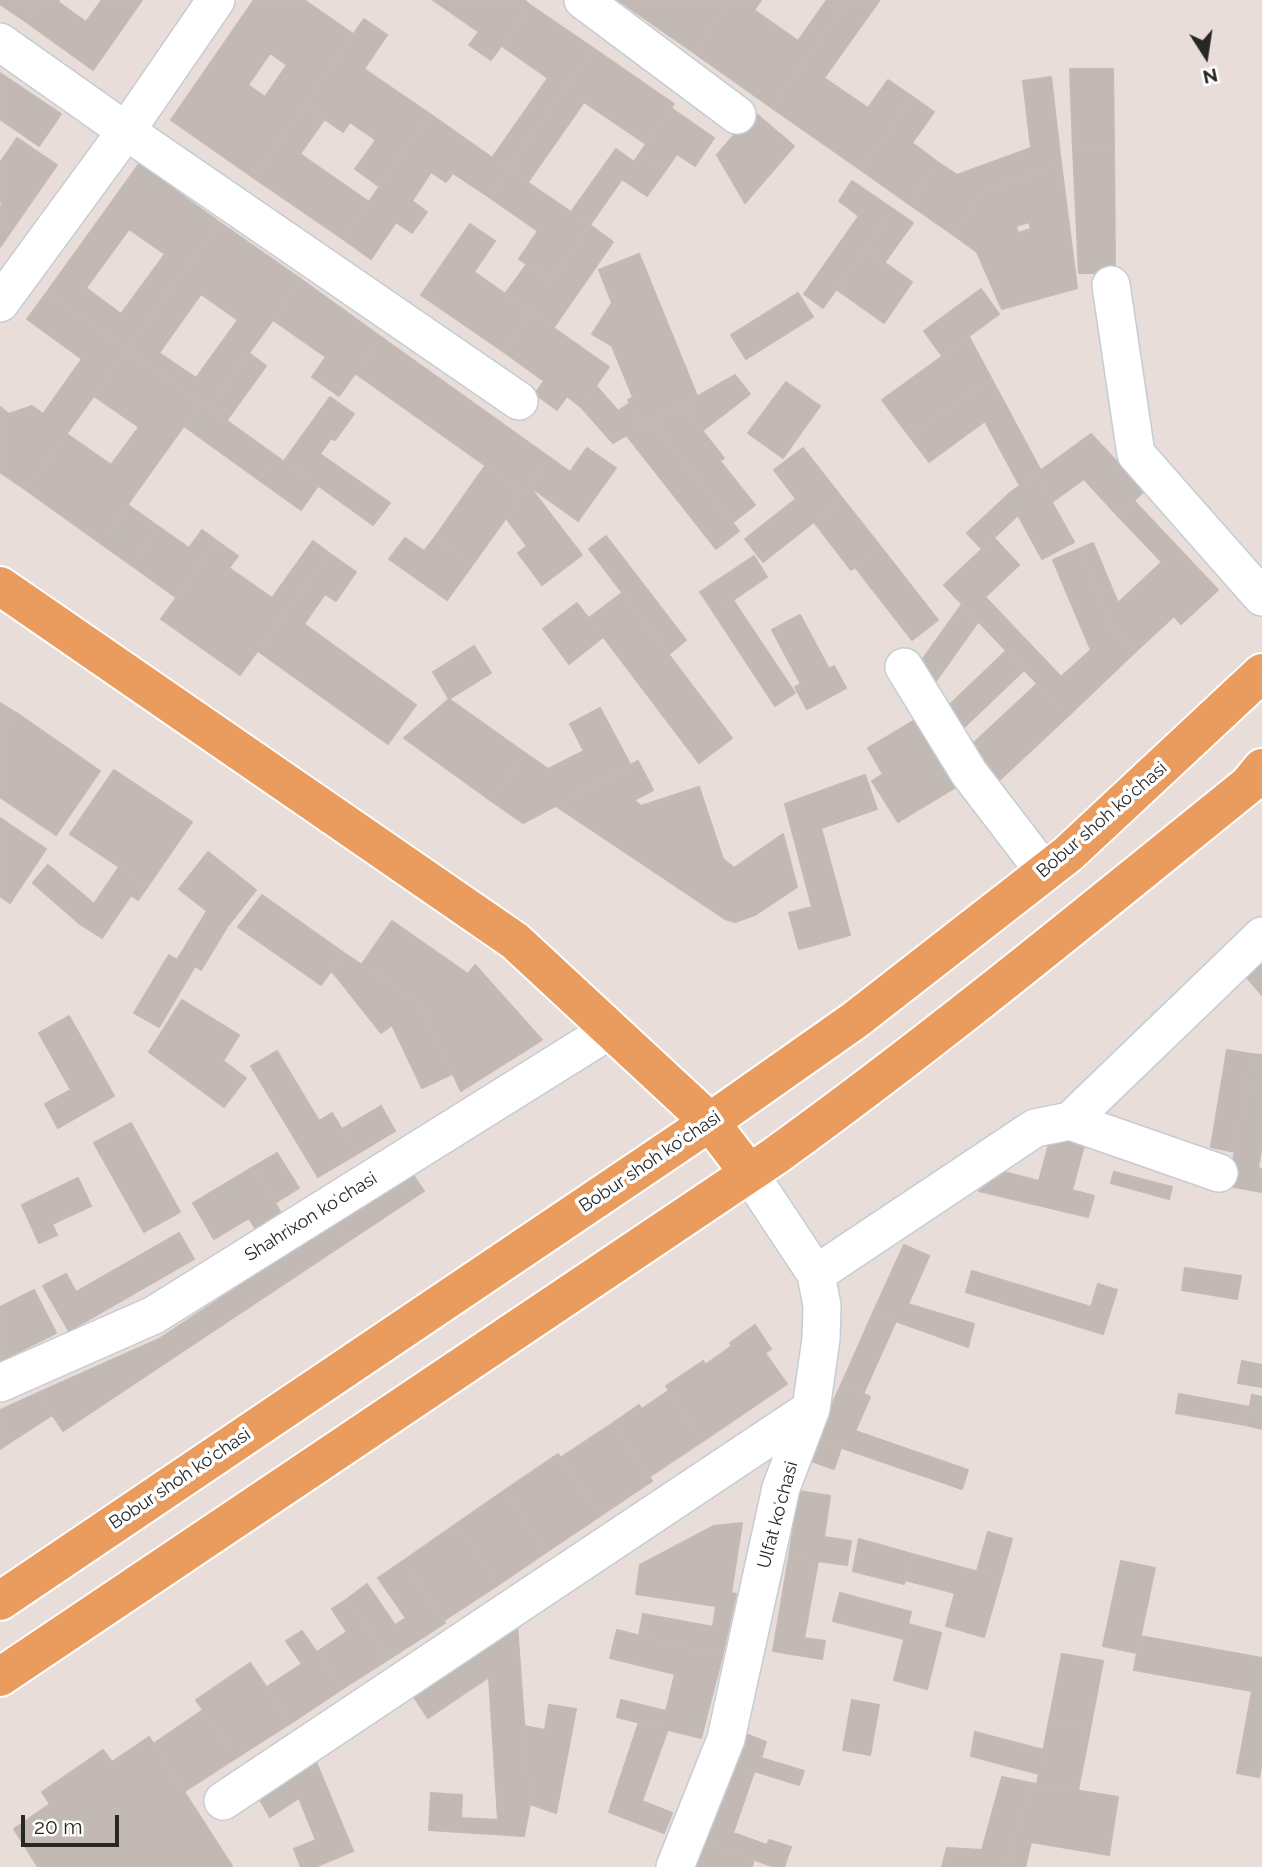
<!DOCTYPE html>
<html>
<head>
<meta charset="utf-8">
<style>
  body { margin:0 }
  #map { position:relative; width:1262px; height:1867px; overflow:hidden; background:#e9ddd9; font-family:Raleway,sans-serif }
  canvas { display:block }
  .north { position:absolute; left:1171px; top:21px; width:70px; height:70px; -webkit-text-stroke:5px #fff; paint-order:stroke; rotate:168deg; font-size:19px; font-weight:700; line-height:28px; text-align:center; color:#272727 }
  .north::after { content:''; display:block; margin:auto; width:24px; height:32px; background:#272727; clip-path:polygon(50% 0,100% 100%,50% 72%,0 100%) }
  .scale { position:absolute; left:21px; top:1815px; width:98px; height:32px; box-sizing:border-box; border:4px solid #272727; border-top:0; padding-left:9px; font-size:21px; line-height:24px; white-space:nowrap; color:#272727; -webkit-text-stroke:5px #fff; paint-order:stroke }
</style>
</head>
<body>
<div id="map">
<canvas width="1262" height="1867"></canvas>
<div class="north">N</div>
<div class="scale">20 m</div>
</div>
<script>
const ctx = document.querySelector('canvas').getContext('2d');
ctx.lineJoin = 'round';
function paint(path, color) { ctx.fillStyle = color; ctx.fill(path, 'evenodd'); }
function strokePath(path, color, width, dash) { ctx.strokeStyle = color; ctx.lineWidth = width; ctx.lineCap = dash ? 'butt' : 'round'; ctx.setLineDash(dash || []); ctx.stroke(path); }
function write(font, color, halo, rows, align = 'center') {
  ctx.font = font + ' Raleway,sans-serif'; ctx.lineWidth = 7; ctx.setLineDash([]); ctx.textBaseline = 'middle'; ctx.strokeStyle = halo; ctx.fillStyle = color; for (const [text, x, y, turn = 0] of rows) {
    ctx.save(); ctx.translate(x, y); ctx.rotate((+turn || 0) * Math.PI / 180); ctx.textAlign = isNaN(turn) ? turn : align; if (halo) ctx.strokeText(text, 0, 0); ctx.fillText(text, 0, 0); ctx.restore();
  }
}
const building = new Path2D(`
  M0,0H40L25,21L0,4Z
  M40,0H59L58,2L86,22L102,0H142L93,70L25,21Z
  M254,0H304L353,34L254,178L171,120ZM270,53L287,65L265,97L248,85Z
  M433,0H524L530,5L491,60L469,45L479,32Z
  M618,0H730L693,52Z
  M730,0H761L754,10L798,41L827,0H848L772,108L693,52Z
  M848,0L879,1L824,78L868,108L888,80L913,97L861,170L772,108Z
  M530,5L593,48L508,169L492,158L548,78L502,46Z
  M364,19L387,35L364,69L430,114L380,187L355,169L376,140L350,122L343,132L304,105Z
  M593,48L674,104L646,144L584,102L528,182L508,169Z
  M1070,69H1113L1114,148L1073,149Z
  M0,73L61,114L39,146L0,119Z
  M1051,77L1061,163L982,193L952,234L909,204L939,163L957,175L1031,148L1023,81Z
  M913,97L934,112L912,143L939,163L909,204L861,170Z
  M304,105L324,120L300,154L369,202L343,239L254,178Z
  M671,108L714,138L695,166L677,154L665,171L640,153Z
  M754,112L794,146L745,203L717,155Z
  M430,114L508,169L489,197L453,173L446,182L431,172L412,201L427,212L412,233L396,222L371,259L343,239Z
  M17,138L57,165L0,247V207L3,203L0,201V163Z
  M1114,148L1115,273H1079L1073,149Z
  M616,149L634,162L640,153L665,171L647,196L622,179L590,225L571,212Z
  M1061,163L1077,288L1002,309L977,252L952,234L982,193ZM1029,222L1031,229L1018,233L1016,226Z
  M139,164L219,222L127,350L47,292ZM129,229L165,254L121,314L86,288Z
  M508,169L590,225L551,281L519,259L538,231L489,197Z
  M852,181L893,209L823,308L804,294L859,216L839,201Z
  M893,209L913,223L884,263L865,249Z
  M219,222L302,280L209,408L127,350ZM201,294L238,320L196,378L159,353Z
  M470,224L495,241L474,272L531,312L504,352L421,295Z
  M590,225L613,242L554,327L505,294L527,264L551,281Z
  M865,249L912,282L884,323L836,289Z
  M639,254L697,396L643,426L628,400L633,397L612,346L592,334L612,303L599,270Z
  M302,280L381,337L339,396L312,377L326,357L273,320Z
  M981,289L999,314L942,356L924,331Z
  M47,292L127,350L26,490L0,472V407L9,414L32,406L43,414L82,359L27,319Z
  M798,293L813,317L746,359L731,335Z
  M531,312L609,367L581,407L567,396L557,410L535,394L544,381L504,352Z
  M381,337L549,457L524,493L355,373Z
  M969,337L991,378L910,437L882,400Z
  M127,350L201,402L100,543L26,490L67,434L111,465L139,427L94,396Z
  M249,353L266,366L227,420L209,408Z
  M735,375L750,394L702,431L682,405Z
  M991,378L1041,471L1020,486L985,421L929,462L910,437Z
  M786,382L820,406L783,458L748,433Z
  M596,386L618,411L630,403L643,426L613,443L581,407Z
  M330,397L354,414L335,440L331,438L320,454L390,503L373,525L284,461Z
  M201,402L276,456L259,480L184,426Z
  M682,405L724,458L720,461L755,505L732,523L652,421Z
  M652,421L739,531L716,549L627,436Z
  M1091,434L1144,491L1118,516L1084,479L1052,502L1036,474Z
  M587,448L616,468L578,521L529,486L549,457L570,472Z
  M803,448L843,499L763,562L745,539L796,499L774,470Z
  M276,456L318,486L301,510L259,480Z
  M485,466L524,493L473,564L435,537Z
  M1036,474L1074,542L1042,559L1018,515L982,549L967,533L1011,492Z
  M529,486L582,555L542,585L518,553L527,546L506,518Z
  M843,499L881,547L851,570L814,522Z
  M1134,501L1218,590L1181,624L1174,616L1135,652L1113,629L1079,549L1093,543L1118,603L1162,562L1118,516Z
  M128,505L159,527L131,565L100,543Z
  M159,527L189,548L202,530L217,541L177,598L131,565Z
  M606,536L686,640L669,654L589,549Z
  M435,537L473,564L447,600L389,559L405,538L424,551Z
  M994,538L1019,565L985,597L1061,677L1091,650L1053,560L1079,549L1113,629L1135,652L1068,716L944,585Z
  M217,541L238,556L229,568L272,598L313,541L329,553L240,675L161,619Z
  M881,547L938,620L912,640L855,567Z
  M329,553L356,572L336,601L325,594L304,624L416,705L388,744L258,651Z
  M754,556L767,577L714,613L700,592Z
  M622,593L732,738L699,763L589,618Z
  M733,600L795,693L775,706L714,613Z
  M577,603L603,637L569,664L543,629Z
  M962,604L978,622L931,688L912,674Z
  M800,615L829,669L834,666L846,688L807,709L795,687L801,684L772,630Z
  M474,646L491,673L449,699L433,672Z
  M1006,651L1024,670L959,732L941,713Z
  M1037,684L1068,716L992,787L961,755Z
  M449,699L525,753L490,800L404,738Z
  M0,703L18,714L0,740Z
  M600,708L631,766L523,823L490,800L525,753L548,769L584,751L570,724Z
  M18,714L100,771L56,835L0,797V740Z
  M925,714L966,781L898,822L872,781L883,774L868,748Z
  M638,761L653,790L634,800L641,806L699,787L723,859L734,868L783,834L797,887L755,915L735,922L725,919L556,806Z
  M114,770L192,822L148,886L70,834Z
  M865,775L877,809L821,828L850,935L799,949L789,913L812,907L785,804Z
  M0,818L46,849L10,903L0,896Z
  M208,852L256,890L227,927L201,970L195,966L159,1027L134,1013L169,955L177,960L207,911L179,889Z
  M48,865L94,904L119,867L148,886L138,900L131,895L102,938L80,924L33,883Z
  M262,895L344,953L321,985L238,927Z
  M392,921L468,974L475,965L542,1040L461,1091L419,1003L362,964Z
  M1262,948V995L1239,968Z
  M344,953L419,1003L452,1074L422,1088L392,1025L381,1033L331,970Z
  M182,1000L239,1035L223,1061L246,1078L224,1107L149,1052Z
  M69,1016L114,1096L58,1128L45,1104L71,1090L39,1033Z
  M1227,1050L1251,1054L1235,1152L1211,1147Z
  M277,1051L319,1121L332,1113L357,1154L318,1177L251,1066Z
  M1251,1054L1262,1055V1090L1245,1087Z
  M1245,1087L1262,1090V1144L1258,1168L1262,1169V1192L1229,1186Z
  M381,1106L395,1131L357,1154L342,1129Z
  M131,1123L180,1212L144,1232L94,1143Z
  M1052,1133L1085,1142L1072,1190L1094,1196L1088,1217L979,1191L1004,1172L1039,1181Z
  M277,1153L299,1188L275,1203L253,1167Z
  M253,1167L281,1213L255,1228L249,1218L214,1239L193,1203Z
  M411,1172L424,1191L347,1242L334,1223Z
  M1114,1172L1172,1187L1169,1199L1111,1183Z
  M78,1178L91,1206L52,1224L57,1235L39,1243L22,1205Z
  M334,1223L347,1242L63,1431L38,1393L159,1339Z
  M179,1233L194,1259L69,1331L43,1286L66,1274L76,1292Z
  M904,1245L929,1256L908,1304L974,1324L968,1347L873,1313Z
  M1185,1268L1241,1276L1237,1299L1182,1290Z
  M972,1271L1091,1307L1098,1284L1117,1290L1103,1334L966,1292Z
  M34,1290L56,1333L0,1361V1307Z
  M873,1313L895,1323L863,1394L842,1383Z
  M755,1325L771,1349L765,1353L787,1384L703,1441L666,1386L703,1361L705,1365L732,1346L730,1343Z
  M1242,1361L1262,1365V1387L1238,1383Z
  M842,1383L870,1397L855,1431L968,1470L962,1489L816,1439Z
  M668,1391L703,1441L649,1477L613,1423L639,1405L642,1409Z
  M38,1393L52,1415L0,1449V1410Z
  M1179,1394L1249,1407L1246,1425L1176,1413Z
  M1252,1395L1262,1397V1429L1246,1425Z
  M613,1423L652,1481L600,1516L560,1458Z
  M816,1439L841,1448L834,1469L808,1460Z
  M558,1454L600,1516L545,1553L505,1490Z
  M505,1490L545,1553L498,1585L456,1524Z
  M799,1491L830,1496L824,1537L851,1541L847,1565L789,1557Z
  M742,1523L731,1593L736,1594L722,1657L639,1636L643,1614L713,1627L716,1606L636,1594L640,1565L714,1526Z
  M456,1524L498,1585L443,1621L403,1561Z
  M988,1532L1012,1539L1001,1578L977,1571Z
  M859,1539L912,1554L904,1584L853,1571Z
  M912,1554L1001,1578L984,1637L946,1626L955,1593L905,1580Z
  M789,1557L818,1561L804,1638L825,1641L822,1659L773,1651Z
  M403,1561L445,1623L389,1659L347,1599L367,1584L395,1625L406,1618L378,1578Z
  M1121,1561L1155,1568L1137,1653L1103,1646Z
  M840,1593L911,1612L904,1639L833,1621Z
  M347,1599L389,1659L342,1689L317,1652L347,1632L332,1609Z
  M517,1624L530,1804L524,1836L429,1830L431,1793L462,1795L461,1818L498,1820L489,1677L428,1718L412,1694Z
  M908,1624L941,1633L927,1689L894,1680Z
  M617,1630L722,1657L701,1738L617,1717L621,1700L666,1711L675,1674L610,1658Z
  M302,1631L342,1689L291,1723L267,1687L302,1664L286,1641Z
  M1140,1636L1262,1658V1762L1259,1777L1237,1773L1252,1691L1134,1670Z
  M1062,1654L1103,1661L1090,1729L1049,1721Z
  M250,1663L291,1723L236,1758L196,1700Z
  M852,1700L879,1705L870,1755L843,1750Z
  M549,1705L576,1709L556,1813L530,1804L524,1726L545,1730Z
  M203,1710L236,1758L185,1791L153,1744Z
  M1049,1721L1090,1729L1078,1790L1037,1784Z
  M639,1722L668,1729L642,1801L672,1813L664,1833L609,1812Z
  M975,1732L1044,1750L1039,1774L971,1756Z
  M743,1733L766,1742L761,1758L804,1771L799,1785L732,1764Z
  M149,1737L232,1866L38,1867L14,1829L50,1804L42,1792L103,1750L112,1762Z
  M316,1762L353,1851L315,1867H301L294,1849L316,1840L299,1798L270,1817L259,1798Z
  M732,1764L754,1772L733,1833L767,1845L769,1840L791,1847L784,1867H775L704,1842Z
  M1002,1777L1031,1783L1006,1867H942L947,1848L982,1850Z
  M1031,1783L1118,1797L1109,1855L1031,1842L1025,1867H1006Z
  M704,1842L754,1859L752,1867H695Z`);
paint(building, '#c2b9b5');
strokePath(building, '#c4b9b3', 2);
const minor = new Path2D(`
  M583,0L737,115
  M0,42L126,131L519,401
  M1111,285L1136,454L1262,597
  M0,303L126,131L216,0
  M904,667L969,773L1044,871
  M1070,1121L1262,936
  M816,1274L1035,1128L1070,1121L1219,1173
  M0,1383L154,1315L610,1030
  M223,1801L811,1409
  M675,1867L726,1739L781,1488L811,1409L821,1339L822,1306L816,1274L749,1173`);
const major = new Path2D(`
  M0,586L515,941L710,1122L749,1173
  M0,1601L710,1122L855,1020L1068,854L1262,673
  M0,1677L775,1156C937,1039 1092,911 1248,785L1262,768`);
strokePath(minor, '#c4ccd5', 40);
strokePath(major, '#fff', 42);
strokePath(minor, '#fff', 37);
strokePath(major, '#ea9c5e', 38);
write('18px', '#272727', '#fff', [
  ["Bobur shoh koʻchasi",1102,820,-41],
  ["Bobur shoh koʻchasi",650,1162,-34],
  ["Shahrixon koʻchasi",311,1217,-32],
  ["Bobur shoh koʻchasi",180,1479,-34],
  ["Ulfat koʻchasi",778,1515,-75]
]);
</script>
</body>
</html>
